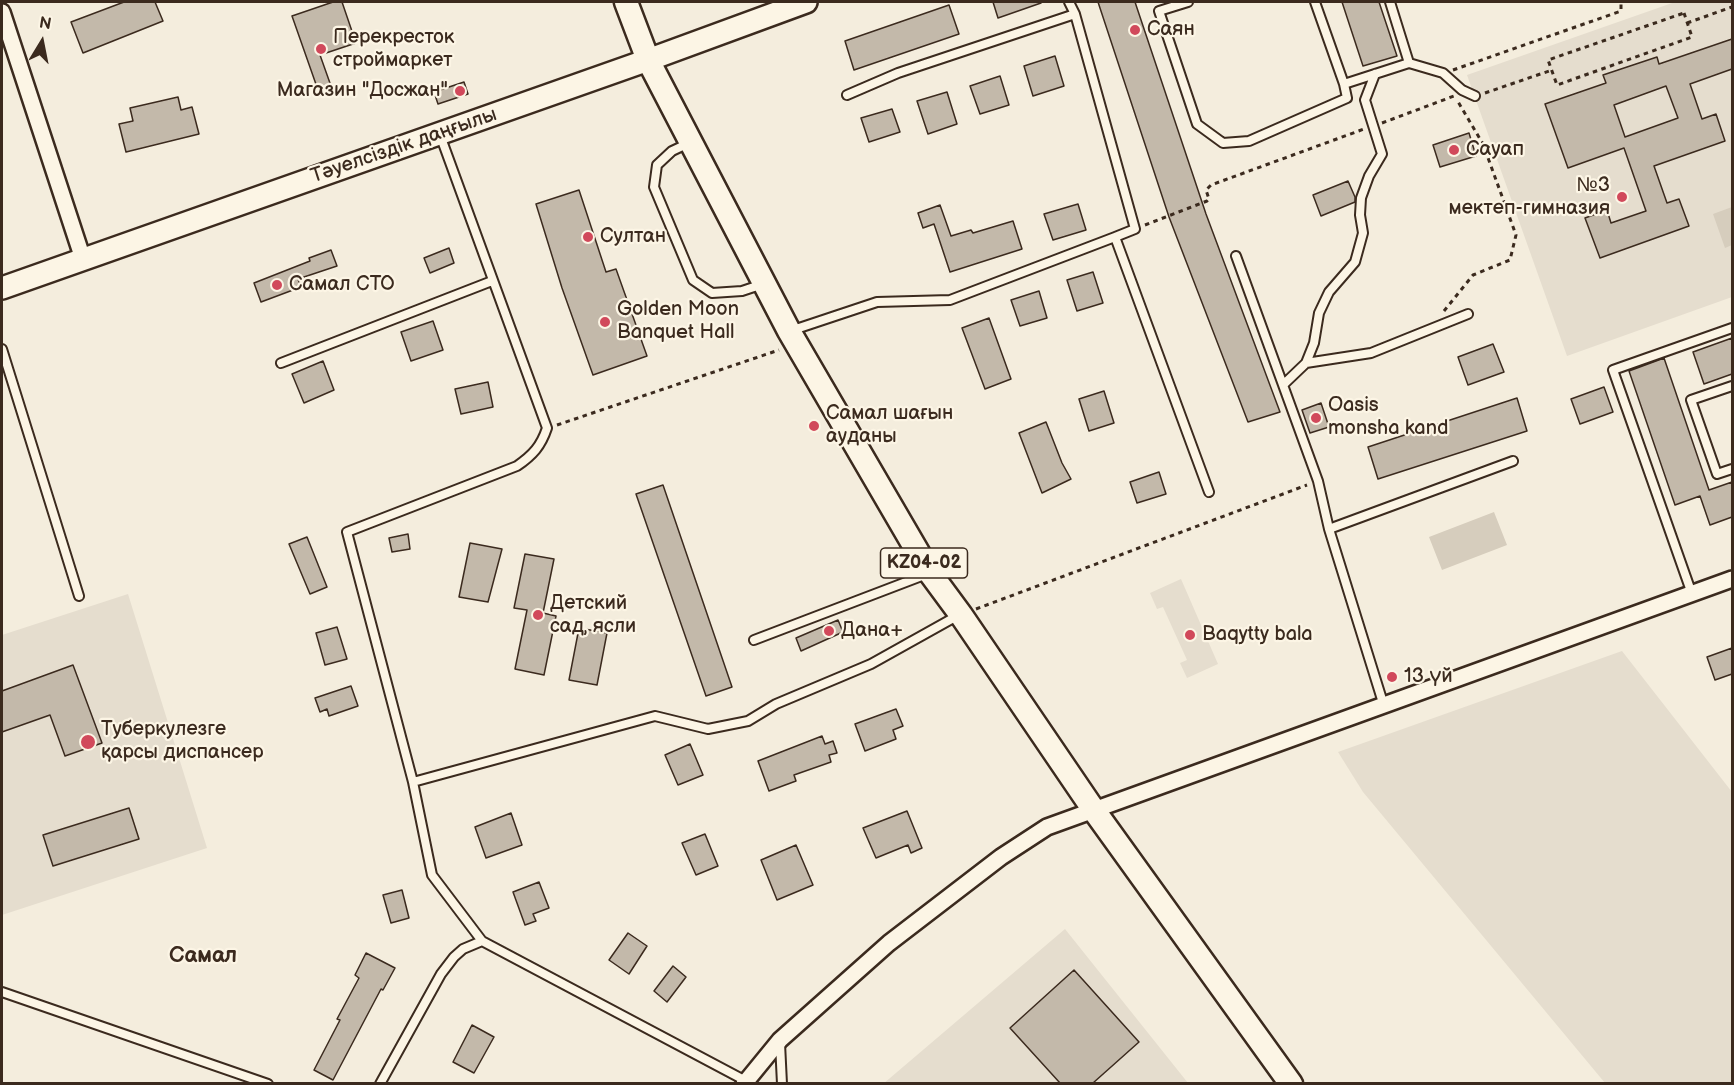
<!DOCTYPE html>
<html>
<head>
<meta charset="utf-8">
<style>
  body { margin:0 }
  #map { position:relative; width:1734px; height:1085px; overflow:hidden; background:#f4eddd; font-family:"Balsamiq Sans",sans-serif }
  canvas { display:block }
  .frame { position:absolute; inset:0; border:3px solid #3b2a1e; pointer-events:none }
  .north { position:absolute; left:12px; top:12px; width:60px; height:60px; -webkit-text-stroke:4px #fcf5e5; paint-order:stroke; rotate:10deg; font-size:16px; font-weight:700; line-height:24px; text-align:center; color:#3b2a1e }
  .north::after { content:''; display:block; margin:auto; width:21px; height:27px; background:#3b2a1e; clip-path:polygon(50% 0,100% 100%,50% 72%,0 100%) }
</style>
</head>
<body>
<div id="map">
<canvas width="1734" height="1085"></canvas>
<div class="frame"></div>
<div class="north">N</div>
</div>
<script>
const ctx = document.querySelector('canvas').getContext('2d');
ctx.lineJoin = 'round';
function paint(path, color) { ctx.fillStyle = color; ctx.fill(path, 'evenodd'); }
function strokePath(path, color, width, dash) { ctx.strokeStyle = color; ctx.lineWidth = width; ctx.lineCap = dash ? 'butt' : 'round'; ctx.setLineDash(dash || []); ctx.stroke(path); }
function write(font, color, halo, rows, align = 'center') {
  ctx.font = font + ' "Balsamiq Sans",sans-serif'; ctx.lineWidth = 4.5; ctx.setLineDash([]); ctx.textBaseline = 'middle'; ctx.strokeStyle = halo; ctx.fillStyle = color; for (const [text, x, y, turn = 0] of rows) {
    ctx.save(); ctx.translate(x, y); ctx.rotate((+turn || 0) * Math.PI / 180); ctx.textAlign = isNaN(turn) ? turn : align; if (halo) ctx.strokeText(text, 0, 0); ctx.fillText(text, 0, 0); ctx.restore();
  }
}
paint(new Path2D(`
  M1675,2H1732V297L1567,356L1467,75Z
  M1181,579L1218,664L1187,678L1180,663L1187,660L1163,607L1157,609L1150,593Z
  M128,594L207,848L2,915V635Z
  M1622,651L1732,792V1083H1605L1363,792L1338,752Z
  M1065,929L1188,1083L883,1084Z`), '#e5ddce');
paint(new Path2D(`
  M1732,207V245L1725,248L1713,214Z
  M1494,512L1507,545L1442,570L1429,537Z`), '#d6cdbd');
const building = new Path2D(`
  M124,2H155L163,21L83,53L71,22Z
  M333,2H342L356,43L320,55L331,86L318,90L292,16Z
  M993,2H1041V3L998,18Z
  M1098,2H1135L1206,214L1280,412L1248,422L1169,217Z
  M1342,2H1379L1397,56L1363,66Z
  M949,5L959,34L854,70L845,41Z
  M1732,39V69L1690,84L1702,119L1716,114L1725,141L1654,166L1667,203L1679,199L1689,226L1600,258L1585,218L1607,210L1611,223L1646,211L1624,148L1568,168L1545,104L1606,83L1603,75L1657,57L1659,64ZM1666,86L1678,118L1625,137L1614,105Z
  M1055,56L1064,86L1033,96L1024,66Z
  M1000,76L1009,105L980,114L970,86Z
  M464,82L468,94L438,104L434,92Z
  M947,92L957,124L928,134L917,101Z
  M178,97L181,110L192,107L199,134L126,152L119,124L133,121L130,108Z
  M892,109L900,132L869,142L861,118Z
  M1469,133L1476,156L1440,167L1433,145Z
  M1348,181L1355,197V202L1321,216L1313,195Z
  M579,190L606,272L616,269L647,356L593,375L562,288L536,204Z
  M1078,204L1086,230L1053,240L1044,214Z
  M940,205L951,236L971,230L973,233L1013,221L1022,249L950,272L934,224L923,228L918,213Z
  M449,248L454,263L430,273L424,258Z
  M331,250L337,266L298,279L301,287L261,302L254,283L310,261L309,258Z
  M1093,272L1103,303L1077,311L1067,280Z
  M1039,291L1047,318L1020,326L1011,300Z
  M989,318L1011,379L985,389L962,328Z
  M433,321L443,350L411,361L401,332Z
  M1732,338V374L1704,384L1693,352Z
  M1493,344L1504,372L1468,385L1458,357Z
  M1664,358L1709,490L1732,482V517L1710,525L1700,496L1675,505L1629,371Z
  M323,361L334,390L304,403L292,374Z
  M488,382L493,407L461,414L455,389Z
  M1604,387L1613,412L1580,424L1571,399Z
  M1104,391L1114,423L1089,431L1079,399Z
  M1517,398L1527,431L1378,479L1368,447Z
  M1321,403L1329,427L1310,433L1302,410Z
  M1046,422L1062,463L1071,479L1042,493L1019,433Z
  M1159,472L1166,494L1137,503L1130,482Z
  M663,485L732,687L706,696L636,494Z
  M408,534L410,549L392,552L389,538Z
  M307,537L327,587L310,594L289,544Z
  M470,543L502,549L488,602L459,597Z
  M525,554L554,559L543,613L556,616L544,675L515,669L527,610L514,608Z
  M838,620L843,632L801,651L796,638Z
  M337,627L347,659L325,665L316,633Z
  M579,628L607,633L597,685L569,680Z
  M1732,648V674L1715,680L1707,657Z
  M73,665L102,743L65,756L50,715L2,732V691Z
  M351,686L358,706L329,716L327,709L320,712L315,698Z
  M896,709L903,726L893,730L896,739L865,751L855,724Z
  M822,736L825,744L833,741L837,753L829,755L831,762L794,775L796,781L769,791L758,761Z
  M690,744L703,775L678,785L665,755Z
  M129,808L139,839L53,866L43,835Z
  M907,811L922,848L911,853L908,845L876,858L863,828Z
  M511,813L522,845L486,858L475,827Z
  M705,834L718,866L696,875L682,843Z
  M796,845L813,885L777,900L761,860Z
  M539,882L549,908L533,914L536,921L525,925L513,892Z
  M402,890L409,918L391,923L383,895Z
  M628,933L647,946L629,974L609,960Z
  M366,953L395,968L383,990L381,989L333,1080L314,1070L340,1020L337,1019L359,978L355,975Z
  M673,966L686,977L667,1002L654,991Z
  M1074,970L1139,1042L1093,1083H1060L1010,1028Z
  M472,1025L494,1037L474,1073L453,1062Z`);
paint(building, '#c3b9aa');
strokePath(building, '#3b2a1e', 1.5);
const lane = new Path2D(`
  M1069,2L1075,14
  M1188,2L1159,11L1197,124L1223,143L1249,141L1347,98L1344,84L1315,2
  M1390,2L1409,63L1443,73L1462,90L1475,96
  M1344,84L1409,63
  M847,95L898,73L1075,14L1135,229L1115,237
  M440,135L547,428C541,446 533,455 517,466L347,532L413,782L432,875L482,941L746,1081
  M689,143L672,151L657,165L654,187L693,280L712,293L742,291L763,284
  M1236,256L1318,481L1329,529L1384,706
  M790,331L877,302L950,300L1115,237L1209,492
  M2,349L79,596
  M281,363L492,281
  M1306,363L1371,353L1468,314
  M1284,384L1306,363L1314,343L1319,313L1329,292L1355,262L1363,233L1360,215L1361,198L1369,176L1382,154L1365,100L1375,74
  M1732,386L1691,400L1717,474L1732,469
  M1329,529L1513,461
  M1692,594L1613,370L1732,328
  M754,640L927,574
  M413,782L655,716L708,729L748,721L776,704L871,664L957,616
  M2,992L268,1084
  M780,1043L782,1084
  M380,1084L441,974L454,957L463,949L482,941`);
const street = new Path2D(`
  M2,12L83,259
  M744,1084L780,1040L889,943L1001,857L1047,827L1732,579`);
const secondary = new Path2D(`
  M2,288L648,60L806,2`);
const primary = new Path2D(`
  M626,2L648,60L789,331L930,573L961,615L1093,809L1291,1084`);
strokePath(lane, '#3b2a1e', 12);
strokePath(street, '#3b2a1e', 20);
strokePath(secondary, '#3b2a1e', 26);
strokePath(primary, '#3b2a1e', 27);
strokePath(new Path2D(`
  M1684,13L1692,37L1557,85L1548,60Z
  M1687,23L1732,7
  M1453,70L1621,11V2
  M1485,93L1552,70
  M1382,123L1454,96
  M1145,225L1207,201L1209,199L1206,190L1211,185L1364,129
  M1444,311L1473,275L1510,260L1516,235L1483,144L1457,100
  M557,425L779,350
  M976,609L1307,485`), '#3b2a1e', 3, [4.5, 4.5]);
strokePath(lane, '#fcf5e5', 8);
strokePath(street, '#fcf5e5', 15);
strokePath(secondary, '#fcf5e5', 21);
strokePath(primary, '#fcf5e5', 22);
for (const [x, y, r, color] of [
  [1135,30,6,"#d1495b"],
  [321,49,6,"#d1495b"],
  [460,91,6,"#d1495b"],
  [1454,150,6,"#d1495b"],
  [1622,197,6,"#d1495b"],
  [588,237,6,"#d1495b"],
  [277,285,6,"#d1495b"],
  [605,322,6,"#d1495b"],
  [1316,418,6,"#d1495b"],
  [814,426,6,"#d1495b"],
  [538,615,6,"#d1495b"],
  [829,631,6,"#d1495b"],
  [1190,635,6,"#d1495b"],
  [1392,677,6,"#d1495b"],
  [88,742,8,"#d1495b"]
]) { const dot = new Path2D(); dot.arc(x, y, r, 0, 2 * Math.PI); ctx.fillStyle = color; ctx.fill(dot); strokePath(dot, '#fcf5e5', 2); }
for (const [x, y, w] of [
  [924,563,87]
]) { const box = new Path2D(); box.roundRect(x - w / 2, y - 15, w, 30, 4.5); ctx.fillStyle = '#fcf5e5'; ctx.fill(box); strokePath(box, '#3b2a1e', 1.5); }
write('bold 18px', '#3b2a1e', null, [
  ["KZ04-02",924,563]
]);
write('20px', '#3b2a1e', '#fcf5e5', [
  ["Саян",1147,30],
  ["Перекресток",333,38],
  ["строймаркет",333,61],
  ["Магазин \"Досжан\"",448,91,"right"],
  ["Сауап",1466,150],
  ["№3",1610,186,"right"],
  ["мектеп-гимназия",1610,209,"right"],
  ["Султан",600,237],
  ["Самал СТО",289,285],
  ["Golden Moon",617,310],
  ["Banquet Hall",617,333],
  ["Oasis",1328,406],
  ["monsha kand",1328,429],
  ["Самал шағын",826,414],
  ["ауданы",826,437],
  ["Детский",550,604],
  ["сад, ясли",550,627],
  ["Дана+",841,631],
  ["Baqytty bala",1202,635],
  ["13 үй",1404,677],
  ["Туберкулезге",101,730],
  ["қарсы диспансер",101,753]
], 'left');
write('20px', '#3b2a1e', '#fcf5e5', [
  ["Тәуелсіздік даңғылы",404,146,-19]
]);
write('bold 22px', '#3b2a1e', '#fcf5e5', [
  ["Самал",203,956]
]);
</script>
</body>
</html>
